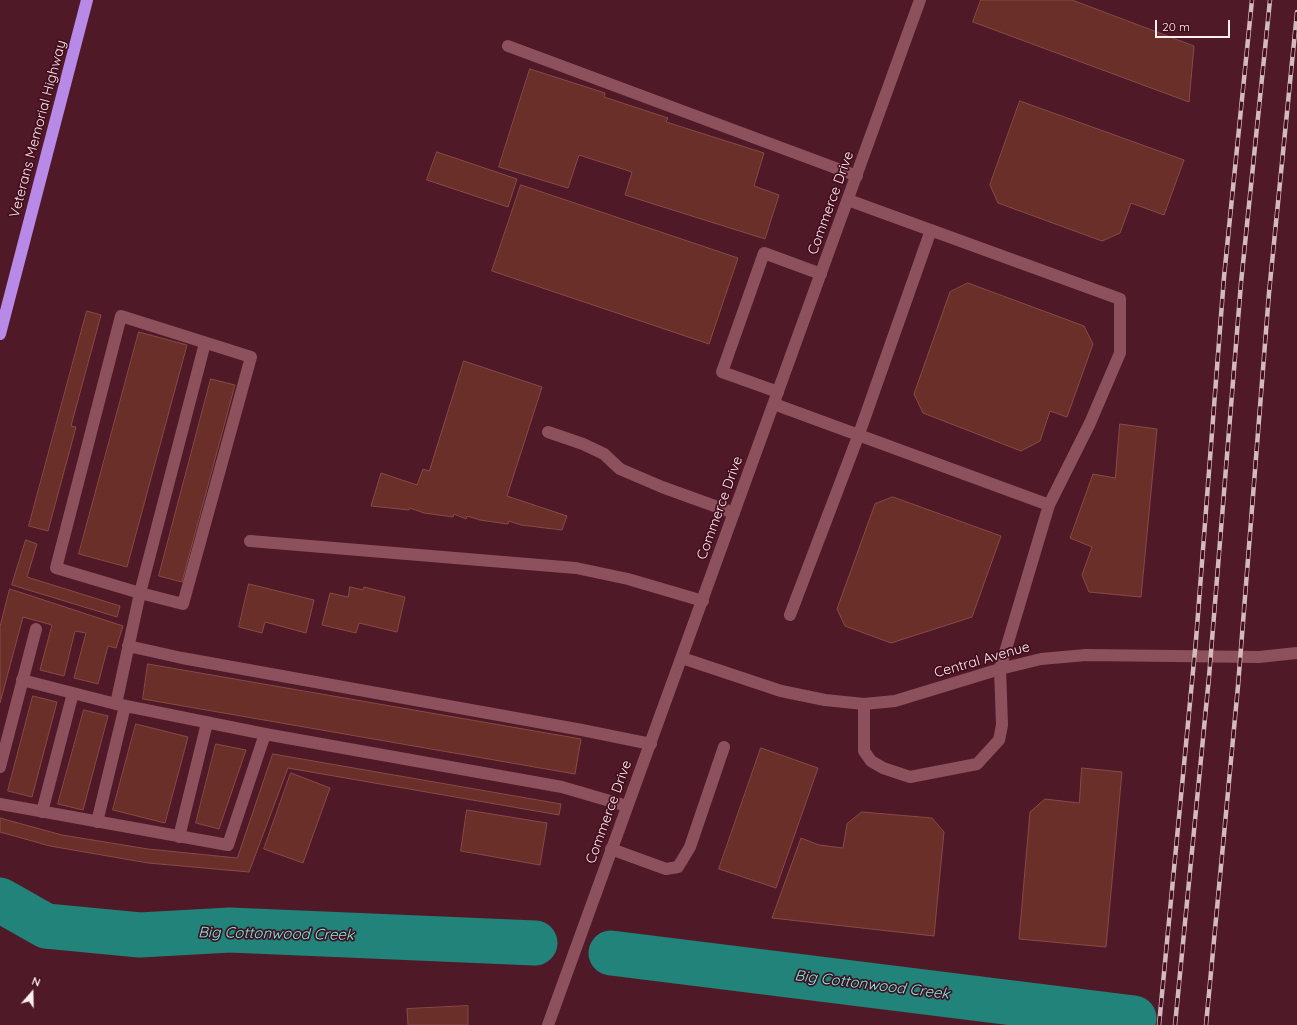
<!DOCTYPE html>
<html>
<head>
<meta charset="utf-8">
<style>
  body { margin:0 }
  #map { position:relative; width:1297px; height:1025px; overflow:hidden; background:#501928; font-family:Quicksand,sans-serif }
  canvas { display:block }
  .north { position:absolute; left:12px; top:973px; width:40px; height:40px; -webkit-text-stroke:3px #440e1f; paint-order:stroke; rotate:20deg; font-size:11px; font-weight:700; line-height:16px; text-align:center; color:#fdeef0 }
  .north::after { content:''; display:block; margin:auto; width:14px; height:18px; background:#fdeef0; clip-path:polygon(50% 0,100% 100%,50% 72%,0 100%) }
  .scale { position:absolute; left:1155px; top:20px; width:75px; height:18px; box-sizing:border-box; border:2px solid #fdeef0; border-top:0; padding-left:5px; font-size:12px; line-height:14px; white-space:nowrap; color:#fdeef0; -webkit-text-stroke:3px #440e1f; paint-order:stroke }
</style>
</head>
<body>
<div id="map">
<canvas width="1297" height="1025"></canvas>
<div class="north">N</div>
<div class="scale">20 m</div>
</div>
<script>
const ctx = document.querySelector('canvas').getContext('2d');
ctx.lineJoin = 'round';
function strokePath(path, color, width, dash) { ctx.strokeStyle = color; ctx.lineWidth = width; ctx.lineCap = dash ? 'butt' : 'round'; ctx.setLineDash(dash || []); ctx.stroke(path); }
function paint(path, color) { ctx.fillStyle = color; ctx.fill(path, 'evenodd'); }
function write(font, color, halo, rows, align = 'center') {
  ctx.font = font + ' Quicksand,sans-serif'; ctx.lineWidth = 3.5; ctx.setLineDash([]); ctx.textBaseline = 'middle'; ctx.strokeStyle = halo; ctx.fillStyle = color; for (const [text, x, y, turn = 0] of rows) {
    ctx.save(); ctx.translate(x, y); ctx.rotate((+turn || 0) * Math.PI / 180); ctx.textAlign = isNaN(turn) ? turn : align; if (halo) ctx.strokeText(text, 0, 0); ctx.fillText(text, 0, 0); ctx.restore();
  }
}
strokePath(new Path2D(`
  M0,900L46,926L140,935L230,930L535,943
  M611,953L1134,1018`), '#22837a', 45);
const building = new Path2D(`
  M981,0H1072L1194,46L1189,102L973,22Z
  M530,69L605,93L604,97L668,118L666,122L764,153L754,186L779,195L765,239L625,195L632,172L579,155L568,188L499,167Z
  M1020,101L1184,160L1164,215L1131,203L1120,233L1102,241L998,203L990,185Z
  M437,152L517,179L508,207L427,180Z
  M521,185L738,258L709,344L492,271Z
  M968,283L1084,326L1093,344L1067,417L1050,411L1040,441L1021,451L923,413L914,394L950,292Z
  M87,311L101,315L71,426L76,427L48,531L29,526Z
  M139,332L187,345L127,567L79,554Z
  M464,361L542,387L507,496L567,516L562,530L521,525L509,521L508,524L480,520L467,516L466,519L454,514L453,517L424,513L410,508L409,510L371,506L381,473L417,485L423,469L429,471Z
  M211,379L235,385L182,582L159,576Z
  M1120,424L1157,429L1141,597L1089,592L1082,575L1092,547L1070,538L1093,474L1115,478Z
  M893,497L1001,536L972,617L891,643L845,626L837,609L875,504Z
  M26,540L37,544L27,577L120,606L117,617L12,585Z
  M249,584L314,600L306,633L265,622L262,633L239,627Z
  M350,587L363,590L364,587L405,597L397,632L359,623L356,633L322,625L330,593L348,597Z
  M10,589L123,626L116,648L108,646L98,684L74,678L86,633L75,631L64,676L40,670L52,625L23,617L0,703V627Z
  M148,664L581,739L575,774L143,699Z
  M33,696L57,702L32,797L8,791Z
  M84,710L108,716L83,810L58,804Z
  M136,724L188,737L165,823L113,810Z
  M216,744L246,750L219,829L196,823Z
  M761,748L818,768L776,888L719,869Z
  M273,754L561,804L559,815L288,768L249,872L148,863L50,846L0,832V818L62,835L148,849L237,858Z
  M1082,768L1122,772L1106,947L1019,939L1030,812L1045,799L1079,803Z
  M291,773L330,788L303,863L264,849Z
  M467,810L547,823L540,865L461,851Z
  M862,812L932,818L944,832L934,936L772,918L801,838L819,845L843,848L847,824Z
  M468,1006V1025H408L407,1009Z`);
paint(building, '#6b2f2a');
strokePath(building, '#874b45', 1);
strokePath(new Path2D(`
  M508,46L857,176
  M848,200L1120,299V353L1090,423L1049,505
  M205,343L140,593L56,568L121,316L251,357L183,604L140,593L116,704L265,734L562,787L627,806
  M778,392L722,372L764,253L821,274
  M774,404L1049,505L1000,669L1002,725L999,740L977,764L910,777L883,768L871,761L864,751V704
  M548,432L583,444L604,454L620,469L662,487L734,513
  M250,541L576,568L628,579L703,601
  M790,615L859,434L931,230
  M128,646L182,658L582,730L651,744
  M22,680L116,704
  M0,767L36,629
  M0,804L228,845L265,734
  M42,812L73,693
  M97,822L125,706
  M179,837L207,723
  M611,849L666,869L678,867L690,847L724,747`), '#8d505d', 12);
strokePath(new Path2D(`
  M682,658L781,691L825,700L864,704L895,701L1000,669L1041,659L1086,655L1259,657L1297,653`), '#8d505d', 12);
strokePath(new Path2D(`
  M548,1025L920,0`), '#8d505d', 12);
strokePath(new Path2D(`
  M0,334L87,0`), '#b889e7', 12);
const rail = new Path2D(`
  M1159,1025L1196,640L1224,277L1252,0
  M1175,1025L1209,677L1241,283L1270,0
  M1206,1025L1238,686L1269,293L1297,12`);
strokePath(rail, '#d3babf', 4.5);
strokePath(rail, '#440e1f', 3, [9]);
write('14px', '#fdeef0', '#440e1f', [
  ["Veterans Memorial Highway",38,129,-75],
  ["Commerce Drive",831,203,-70],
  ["Commerce Drive",720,508,-70],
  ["Central Avenue",982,660,-16],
  ["Commerce Drive",609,812,-70]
]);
write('italic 15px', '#72f4e7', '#440e1f', [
  ["Big Cottonwood Creek",276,934,1],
  ["Big Cottonwood Creek",872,985,7]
]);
</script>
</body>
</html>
